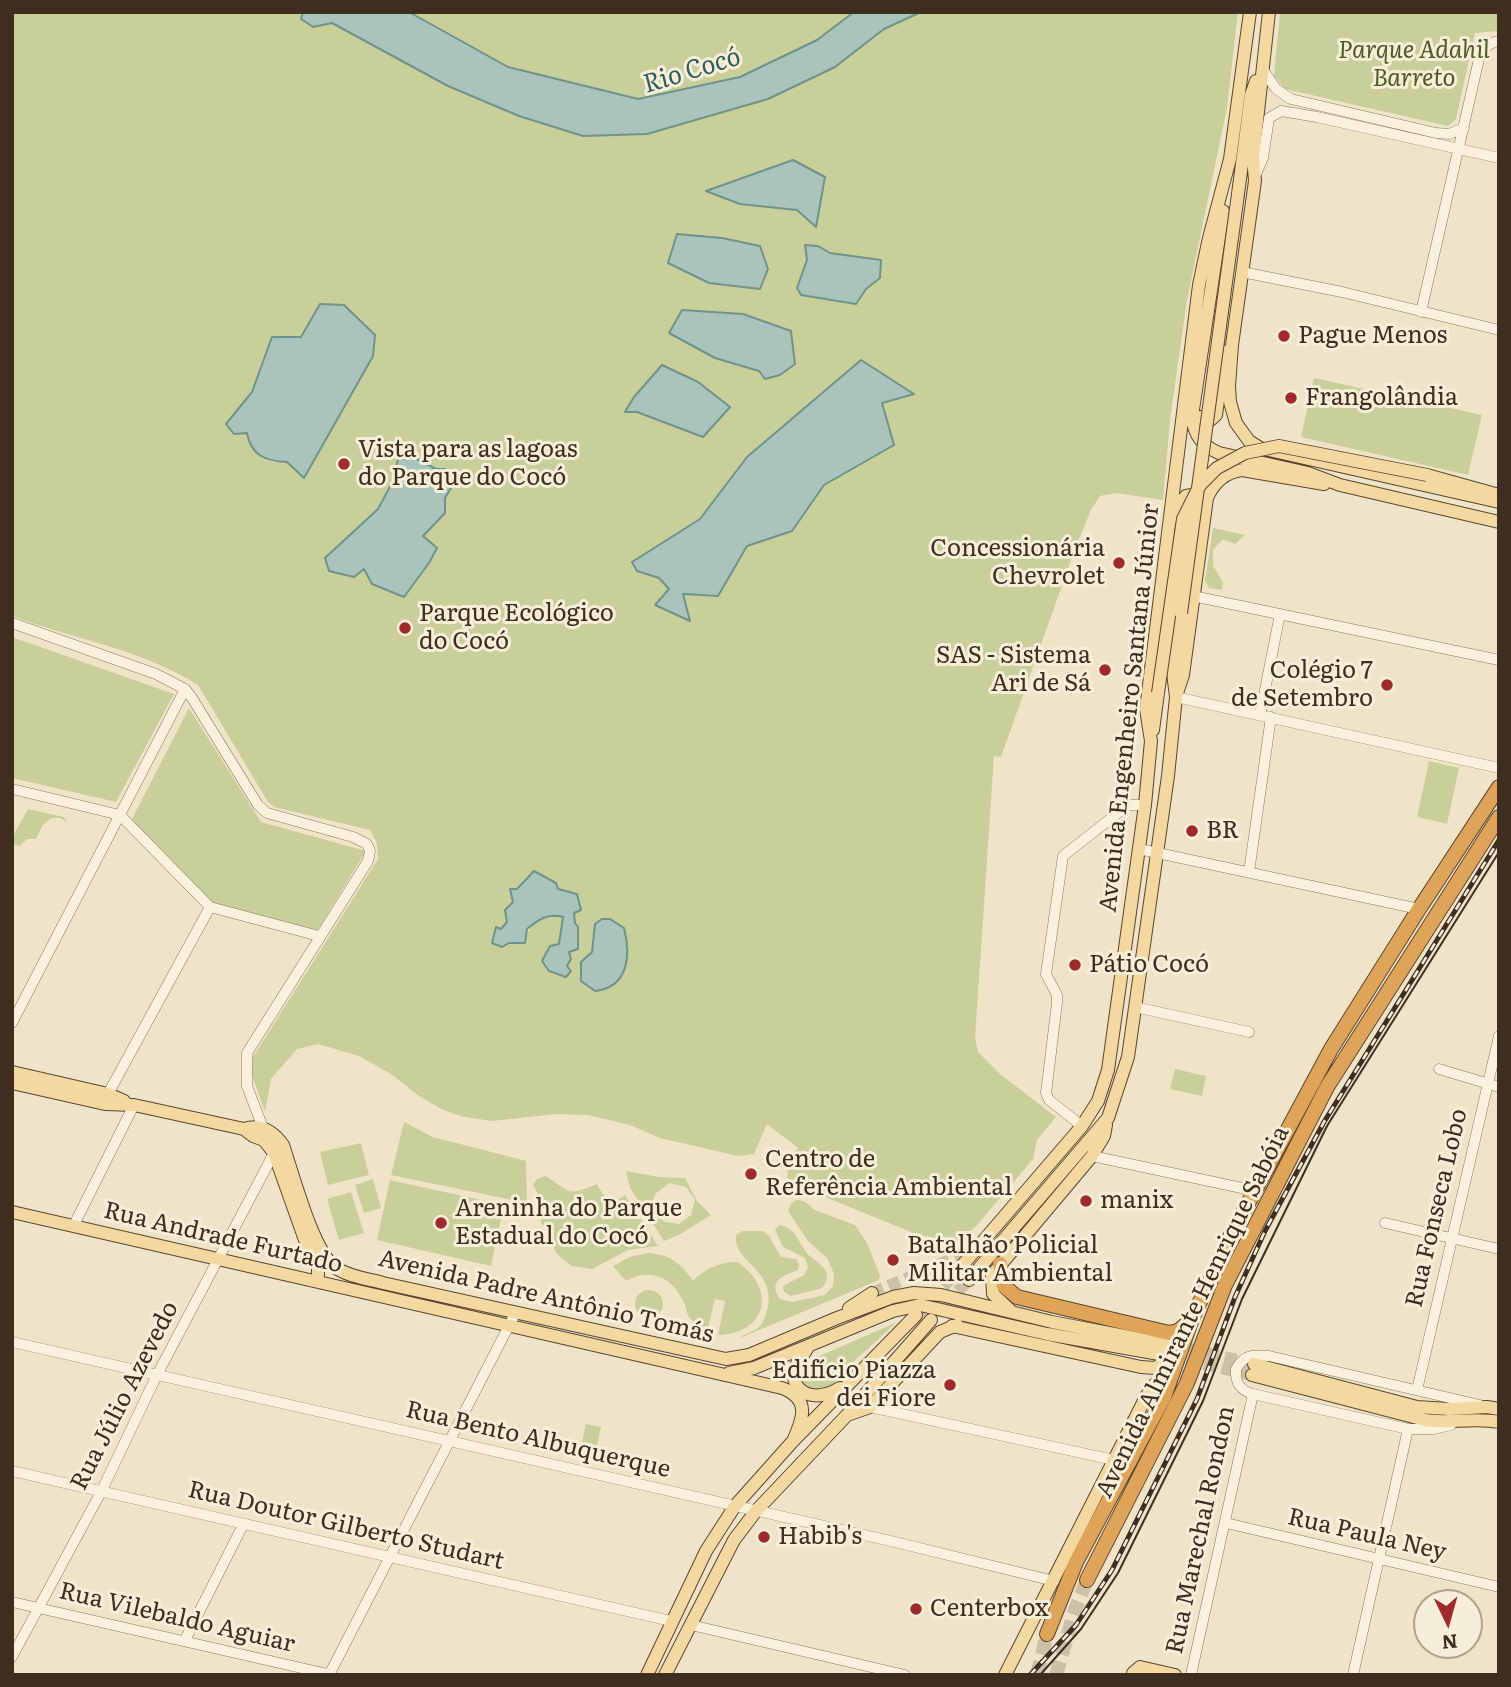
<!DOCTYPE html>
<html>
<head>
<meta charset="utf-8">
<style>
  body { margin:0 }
  #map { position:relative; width:1511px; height:1687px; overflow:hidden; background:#f0e4c8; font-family:Literata,serif }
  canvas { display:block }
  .frame { position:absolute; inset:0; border:14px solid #3d2e20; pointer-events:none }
  .north { position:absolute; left:1413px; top:1589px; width:70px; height:70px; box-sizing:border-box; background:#f7eed8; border:2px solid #ada18e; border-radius:50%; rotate:175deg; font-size:19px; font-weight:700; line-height:28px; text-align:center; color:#3d2e20 }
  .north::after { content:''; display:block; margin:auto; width:24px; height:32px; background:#9e2a2b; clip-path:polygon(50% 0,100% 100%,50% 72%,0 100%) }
</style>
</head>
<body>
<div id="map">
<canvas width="1511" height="1687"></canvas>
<div class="frame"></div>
<div class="north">N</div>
</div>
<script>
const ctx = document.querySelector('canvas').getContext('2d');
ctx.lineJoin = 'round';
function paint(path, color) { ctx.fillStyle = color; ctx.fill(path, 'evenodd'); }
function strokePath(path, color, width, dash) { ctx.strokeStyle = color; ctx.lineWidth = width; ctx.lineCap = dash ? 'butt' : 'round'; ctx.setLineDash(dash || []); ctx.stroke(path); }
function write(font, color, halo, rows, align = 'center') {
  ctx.font = font + ' Literata,serif'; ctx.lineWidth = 6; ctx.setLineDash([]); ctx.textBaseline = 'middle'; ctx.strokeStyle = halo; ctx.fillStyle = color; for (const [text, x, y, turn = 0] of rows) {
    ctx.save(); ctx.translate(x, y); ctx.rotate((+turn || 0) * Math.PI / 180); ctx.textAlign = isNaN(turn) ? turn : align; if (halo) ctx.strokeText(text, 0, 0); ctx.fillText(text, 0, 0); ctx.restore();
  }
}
paint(new Path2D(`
  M12,12H303L302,19L332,23L448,86L519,116L583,136L647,134L835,67L884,29L921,12H1238L1227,108L1187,300L1170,420L1163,500L1115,493L1100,496L1091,510L1075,549L1001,757L994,756L975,1038L978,1052L1000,1074L1056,1117L1037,1140L1033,1159L979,1223L957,1244L916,1234L788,1182L787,1160L798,1148L767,1124L754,1154L738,1156L660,1138L630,1125L588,1115L556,1114L492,1121L464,1117L443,1110L419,1096L391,1074L359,1056L318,1044L297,1049L271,1079L265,1112L252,1075L253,1057L378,859L377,844L370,830L274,807L268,802L198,685C143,650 74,639 12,616ZM825,177L816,226L797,210L740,204L707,191ZM806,245L818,246L830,253L880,260V278L866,289L856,304L797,288L807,260ZM320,304L344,305L333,425L304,478L287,462L271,461L249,443L248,433L226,424L252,392L273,337H301ZM682,310L780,375L765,379L759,371L670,334ZM861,360L912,394L882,403L893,445L824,485L792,531L747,546L718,595L683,594L656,605L669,590L659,578L632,562L700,519L747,457ZM634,397L703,437L637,412H626ZM415,458L436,469L445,498V513L372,584L364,569L354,577L330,571L325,558L378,509L393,481L398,459ZM534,871C581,908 576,911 567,966L559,944L563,917C543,912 528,922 525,943H509L496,927L501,929L507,922L505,910L513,902L517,889ZM602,919H610L624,928L592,952L596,924Z
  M409,12H854L817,40L740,77L638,99L508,67Z
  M1280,12H1499V31L1475,33L1456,119L1448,126L1285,89L1274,76Z
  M1314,378L1482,415L1468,475L1301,437Z
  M1213,528L1245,535L1235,544L1223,539L1213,550V566L1223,582L1222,590L1209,588L1205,581Z
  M12,637L174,694L116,802L12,778Z
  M189,708L261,822L366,851L317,931L212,904L131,821Z
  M1429,761L1459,768L1447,824L1417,817Z
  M28,809L64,817L67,822L60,818H51L43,825L36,839H27L20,846L12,844V838Z
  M1175,1069L1206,1076L1202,1096L1170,1089Z
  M404,1122L433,1137L526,1161L527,1203L391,1175Z
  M361,1143L369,1175L328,1185L320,1152Z
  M626,1171L659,1177L685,1178L697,1201L711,1215L677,1236L664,1241L630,1188ZM669,1183L686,1187L695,1200L691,1215L679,1224L665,1222C654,1215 651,1206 655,1194Z
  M546,1176C570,1192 567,1197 597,1184C602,1194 605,1199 616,1201L625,1195L658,1246L628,1250L592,1269L571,1266L556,1253L549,1234L541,1223V1199L533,1185L537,1179Z
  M373,1179L381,1208L364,1213L355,1185Z
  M390,1180L504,1205L491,1266L377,1240Z
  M351,1192L364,1233L339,1240L327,1199Z
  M796,1200L804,1201L815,1210L855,1225L867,1243L880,1276L879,1280L740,1338C745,1333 753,1332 759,1327C764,1322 766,1314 768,1307C775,1268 733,1263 736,1235L743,1231H763L769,1236L781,1257L796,1259L799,1264L798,1270C784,1275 767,1281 780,1299L792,1302L825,1295L833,1286L834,1274L827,1258L808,1241L788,1211L791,1204Z
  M779,1225C796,1228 797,1240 806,1252C813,1262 838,1269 822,1288L791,1296L784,1292L783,1286L804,1275L808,1267L805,1258L783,1247L775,1230Z
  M647,1253C669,1254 681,1263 693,1281C703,1269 722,1261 738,1262C777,1290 767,1333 718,1335L725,1301L715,1299L707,1332C701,1328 694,1324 690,1318C686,1314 687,1308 684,1303C673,1278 651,1267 626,1281L613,1266L630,1257Z
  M635 1304a14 14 0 1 1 28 0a14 14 0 1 1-28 0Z
  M897,1322L851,1364L834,1384L815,1393L798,1382L814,1372L813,1359Z
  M586,1424L601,1427L594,1459L579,1455Z`), '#c9cf9b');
const water = new Path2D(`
  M303,12H409L508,67L638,99L740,77L817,40L854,12H921L884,29L835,67L768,99L647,134L583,136L519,116L448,86L332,23L313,27L301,19Z
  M793,160L825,177L816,227L797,210L740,204L706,191Z
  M677,234L722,238L760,246L768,269L760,289L709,283L668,263Z
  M805,245L818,246L830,253L881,260L880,278L866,289L856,304L801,295L797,288L807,260Z
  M320,304L344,305L375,335L373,356L304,478L287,462C266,461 251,456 247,433L234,434L226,424L252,392L272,337H301Z
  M682,310L743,314L791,331L795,364L780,375L765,379L759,371L715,358L669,333Z
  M861,360L914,394L882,403L894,445L824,485L792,531L747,546L718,596L683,594L690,621L655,605L669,589L659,578L637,571L632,562L700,519L747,457Z
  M662,365L698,382L730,407L703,437L637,412H625L634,397Z
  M415,458L436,469H446L451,488L445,498V513L423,536L437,548L429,563L404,597L372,584L364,569L354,577L329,571L325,558L378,509L393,481L398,459Z
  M534,871L556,883L558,889L577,894L581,910L574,913L575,923L578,927V949L569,952L571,959L567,966L571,971L566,977L549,971L542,961L550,946L559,944L563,917C548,913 539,919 527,929L525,943H509L502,947L492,943L496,927L501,929L507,922L505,910L513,902L510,889H517Z
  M602,919H610L624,928C631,955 629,987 595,991L581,981V962L592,952L595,924Z`);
paint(water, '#a9c4bc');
strokePath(water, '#6f938a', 2);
strokePath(new Path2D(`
  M872,1293L964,1254
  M945,1304L969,1280
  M919,1313L954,1275
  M1172,1345L1250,1363
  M1169,1356L1252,1375`), '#ccc0a6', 12, [12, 6]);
strokePath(new Path2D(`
  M1037,1675L1047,1634
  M1056,1675L1075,1610L1087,1580`), '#ccc0a6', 14, [14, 7]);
const minor = new Path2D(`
  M1262,68L1276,89L1291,99L1436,133L1449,134L1464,128
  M1256,174L1263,158L1269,118L1281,111L1317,117L1499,158
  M1242,272L1342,292L1499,330
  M1421,312L1479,59C1483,49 1487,43 1499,41
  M1193,596L1499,660
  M12,623L156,674L185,689L192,698L258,805L267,813L353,837L367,844L370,851L368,861L247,1053V1086L263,1128
  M1176,697L1499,768
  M1260,715L1280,614
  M12,789L120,815L210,907L319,936
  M1139,849L1419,909
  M1249,872L1271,717
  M1135,1007L1249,1032
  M12,1023L185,689
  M1439,1069L1499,1087
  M108,1094L210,907
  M1082,1126L1049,1100L1046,1093L1057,1003V995L1046,974L1063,856L1128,805H1145
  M1092,1156L1256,1191
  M1385,1223L1499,1249
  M74,1225L134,1105
  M12,1342L895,1542L1054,1581
  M1417,1390L1499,1036
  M870,1407L1114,1460
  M1451,1425L1433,1429H1408L1253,1394C1239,1390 1235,1382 1236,1369C1244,1354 1254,1355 1269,1356L1480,1405
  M12,1471L671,1621
  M1226,1523L1499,1587
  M12,1602L332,1675
  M691,1625L905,1675
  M185,1640L243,1525
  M12,1657L101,1492L157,1375L274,1153
  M329,1675L516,1312
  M1191,1675L1253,1394
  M1353,1675L1408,1429`);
const major = new Path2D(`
  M1269,12L1253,157L1255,181L1232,345L1229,386L1230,402L1236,423L1249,441L1260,448L1499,502
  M1238,194L1251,95L1256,81
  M1223,211L1192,416C1194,435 1202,446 1219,453L1308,473L1340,485L1499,522
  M1201,417L1208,422L1216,415L1224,357L1228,351
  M1427,475L1499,495
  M1174,518L1178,505L1186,496L1198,494L1203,498
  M1177,693L1183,675L1207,498C1214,482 1225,472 1242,470L1324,484
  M1153,730L1158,693
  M12,1072L108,1094L124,1101
  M12,1083L105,1104L134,1105L244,1129L253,1136L264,1140L274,1153L305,1240L318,1267V1275L315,1281
  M244,1129C260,1124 273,1131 283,1145C293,1174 313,1252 336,1268C350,1277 368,1279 383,1283L726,1359L749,1355L837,1318L893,1297L914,1293L941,1295L1052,1322L1166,1344
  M12,1212L782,1388C811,1399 803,1419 793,1441
  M954,1275L1082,1126L1098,1101L1108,1070L1145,805L1151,741L1146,709L1199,285L1209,238L1230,159L1250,12
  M969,1280L1108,1118L1128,1057L1168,776L1176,697L1173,673L1181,613
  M849,1308L872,1293
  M1010,1310L993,1294L992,1275L1092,1156L1104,1136L1106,1125
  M952,1326L1141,1367L1155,1368C1166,1363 1173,1348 1169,1338
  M808,1347L793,1371C794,1399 820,1400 840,1388
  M1254,1364L1417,1407L1449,1409L1487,1407L1499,1409
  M729,1373L754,1368L893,1311L920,1305L1047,1334L1159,1354
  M1252,1375L1425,1420C1449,1424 1474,1417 1499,1422
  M847,1415L870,1407L940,1332L957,1325
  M1133,1673L1140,1667L1175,1675
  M647,1675L706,1551L735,1506L793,1441L916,1315
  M665,1675L734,1540L756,1511L847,1415L931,1320
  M1005,1675L1147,1395L1155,1384L1175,1369`);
const highway = new Path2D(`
  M1000,1264L1004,1286L1017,1297L1169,1333L1178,1331L1191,1320
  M1087,1580L1187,1383L1225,1285L1327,1087L1499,817
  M1047,1634L1076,1562L1164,1397L1192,1319L1230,1237L1331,1049L1419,909L1499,787`);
strokePath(minor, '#8d765c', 11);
strokePath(major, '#5b4430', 14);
strokePath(highway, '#5b4430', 16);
strokePath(minor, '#faf1dc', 10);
strokePath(major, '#f3d9a0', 12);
strokePath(highway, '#e0a458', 14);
strokePath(new Path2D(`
  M1040,1675L1081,1629L1118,1573L1203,1401L1242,1299L1327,1126L1499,852`), '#3d2e20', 2);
const rail = new Path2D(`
  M1030,1675L1076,1625L1112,1570L1197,1399L1235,1297L1265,1231L1324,1122L1499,840`);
strokePath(rail, '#3d2e20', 5);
strokePath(rail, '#f7eed8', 2.5, [8]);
const majorBridge = new Path2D(`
  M1181,613L1238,194
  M1158,693L1183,519L1200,485L1217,468L1245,453L1279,446L1427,475`);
strokePath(majorBridge, '#5b4430', 14, []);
strokePath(majorBridge, '#f3d9a0', 12);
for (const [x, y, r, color] of [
  [1284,336,7,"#9e2a2b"],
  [1291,398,7,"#9e2a2b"],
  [344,464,7,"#9e2a2b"],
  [1119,563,7,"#9e2a2b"],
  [405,628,7,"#9e2a2b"],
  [1105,670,7,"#9e2a2b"],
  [1387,685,7,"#9e2a2b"],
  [1192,831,7,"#9e2a2b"],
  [1075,965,7,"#9e2a2b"],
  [751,1174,7,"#9e2a2b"],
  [1086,1201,7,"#9e2a2b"],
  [441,1223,7,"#9e2a2b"],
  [893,1260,7,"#9e2a2b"],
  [950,1385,7,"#9e2a2b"],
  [764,1537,7,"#9e2a2b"],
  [916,1609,7,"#9e2a2b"]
]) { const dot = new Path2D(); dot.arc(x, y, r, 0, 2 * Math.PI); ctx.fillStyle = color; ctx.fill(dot); strokePath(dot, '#f7eed8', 2.5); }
write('italic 24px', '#4d5a26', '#f7eed8', [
  ["Parque Adahil",1414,51],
  ["Barreto",1414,79]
]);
write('24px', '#3d2e20', '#f7eed8', [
  ["Pague Menos",1298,336],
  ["Frangolândia",1305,398],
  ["Vista para as lagoas",358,450],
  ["do Parque do Cocó",358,478],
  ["Concessionária",1105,549,"right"],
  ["Chevrolet",1105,577,"right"],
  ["Parque Ecológico",419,614],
  ["do Cocó",419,642],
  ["SAS - Sistema",1091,656,"right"],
  ["Ari de Sá",1091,684,"right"],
  ["Colégio 7",1373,671,"right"],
  ["de Setembro",1373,699,"right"],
  ["BR",1206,831],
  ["Pátio Cocó",1089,965],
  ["Centro de",765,1160],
  ["Referência Ambiental",765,1188],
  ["manix",1100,1201],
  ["Areninha do Parque",455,1209],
  ["Estadual do Cocó",455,1237],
  ["Batalhão Policial",907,1246],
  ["Militar Ambiental",907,1274],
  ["Edifício Piazza",936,1371,"right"],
  ["dei Fiore",936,1399,"right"],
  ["Habib's",778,1537],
  ["Centerbox",930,1609]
], 'left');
write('24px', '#3d2e20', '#f7eed8', [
  ["Avenida Engenheiro Santana Júnior",1130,708,-84],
  ["Rua Fonseca Lobo",1437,1208,-77],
  ["Rua Andrade Furtado",223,1238,13],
  ["Avenida Padre Antônio Tomás",546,1297,13],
  ["Avenida Almirante Henrique Sabóia",1193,1312,-64],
  ["Rua Júlio Azevedo",125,1396,-63],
  ["Rua Bento Albuquerque",538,1440,13],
  ["Rua Doutor Gilberto Studart",346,1526,13],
  ["Rua Marechal Rondon",1201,1530,-78],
  ["Rua Paula Ney",1367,1535,13],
  ["Rua Vilebaldo Aguiar",177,1618,13]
]);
write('italic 26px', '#2f5d5a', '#f7eed8', [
  ["Rio Cocó",692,71,-17]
]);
</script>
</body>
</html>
